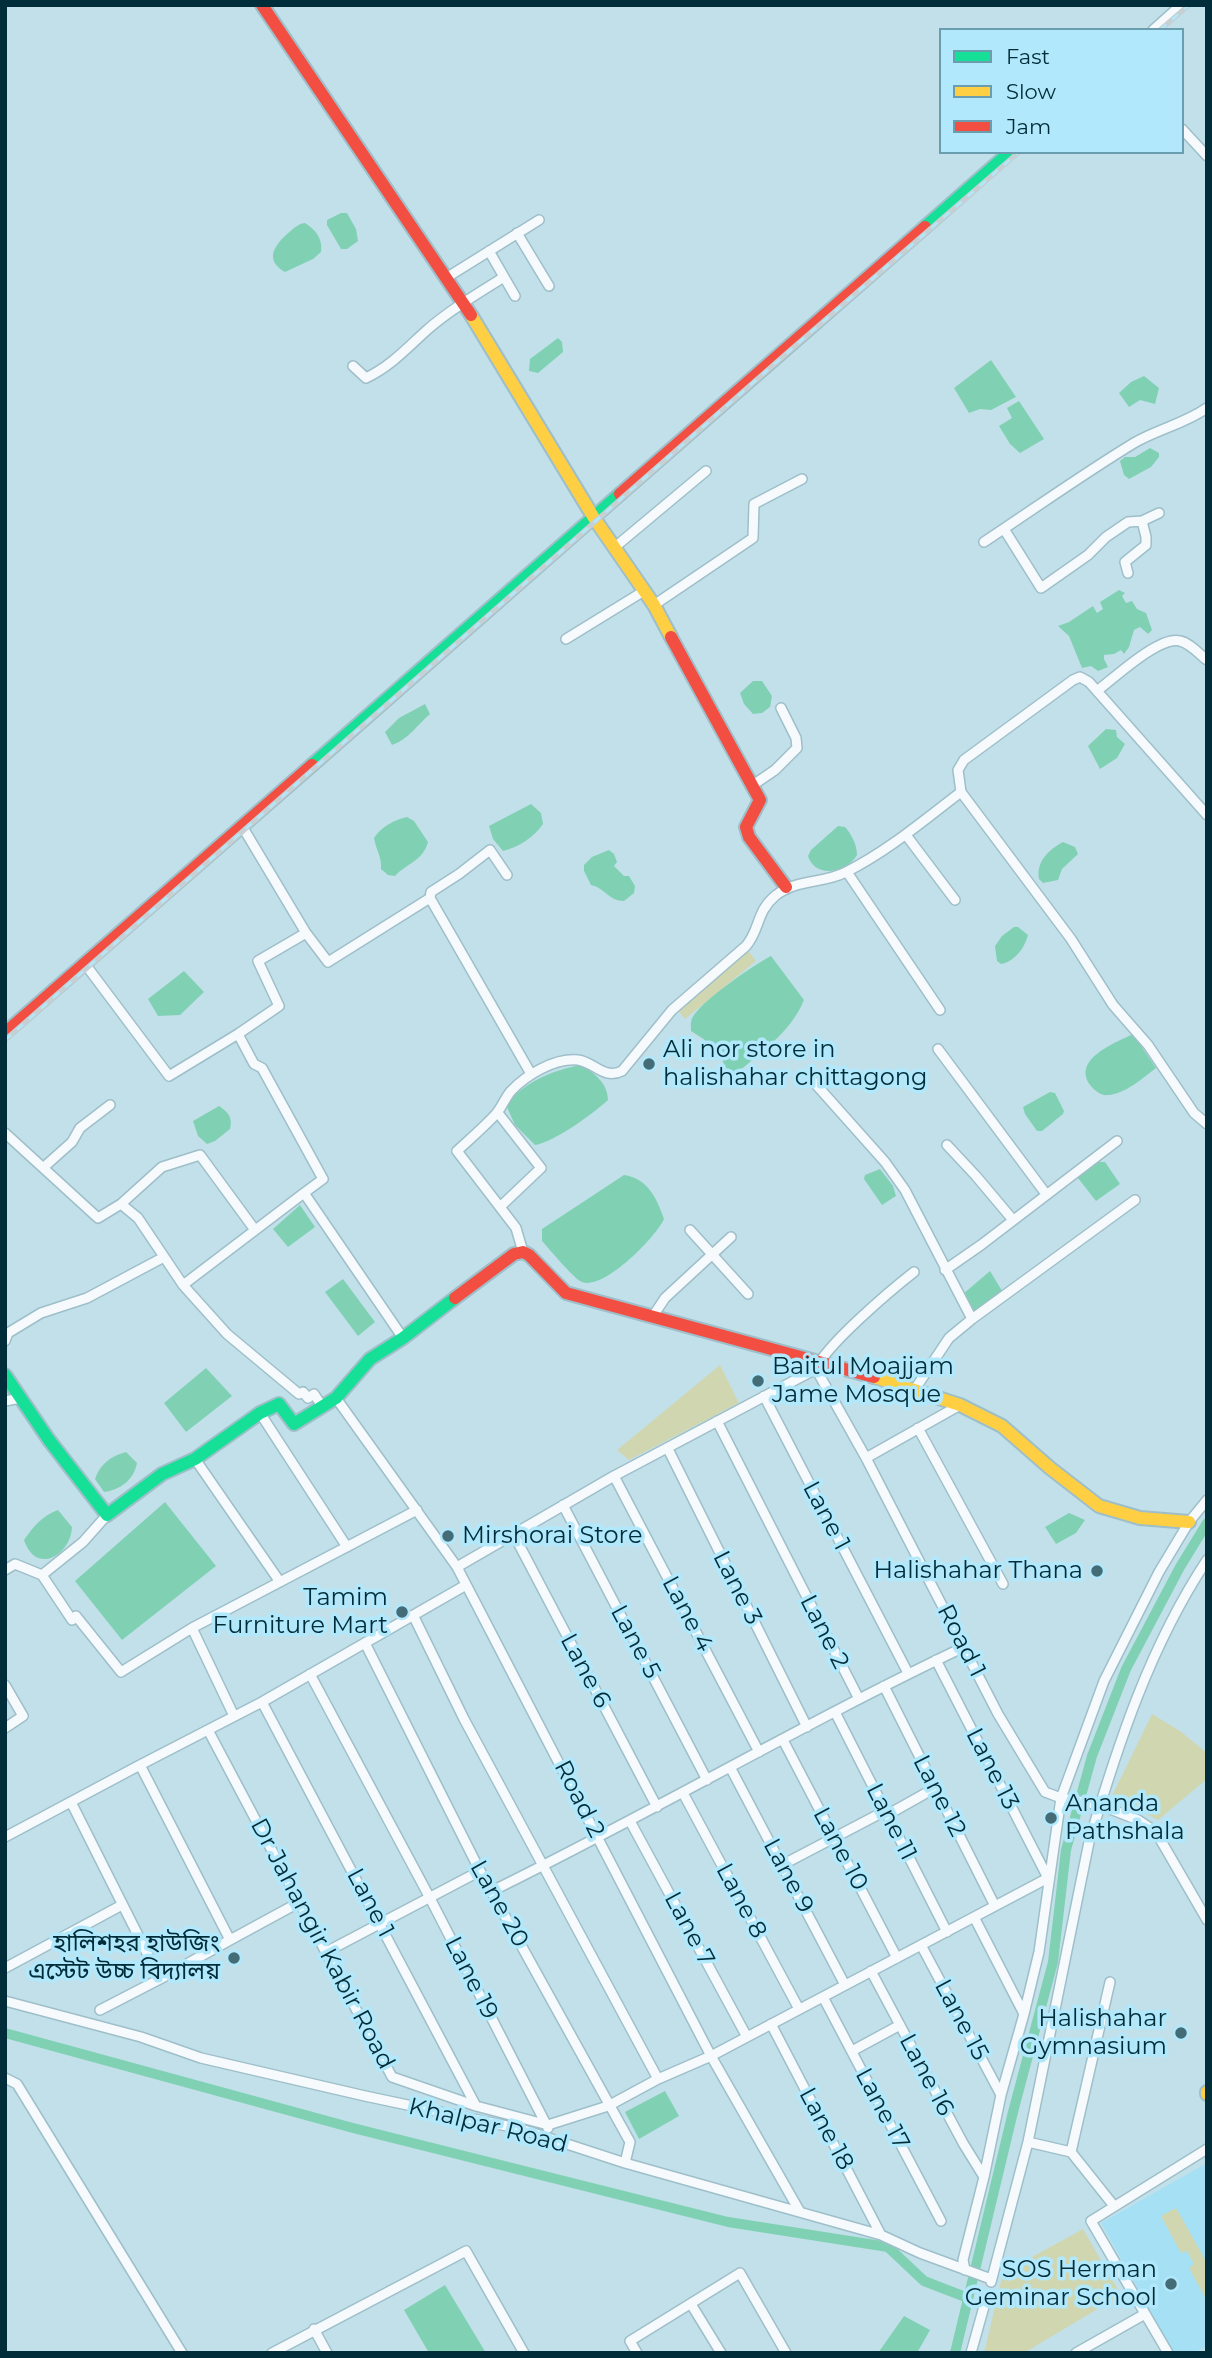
<!DOCTYPE html>
<html>
<head>
<meta charset="utf-8">
<style>
  body { margin:0 }
  #map { position:relative; width:1212px; height:2358px; overflow:hidden; background:#c2e0ea; font-family:Montserrat,sans-serif }
  canvas { display:block }
  .frame { position:absolute; inset:0; border:7px solid #002d39; pointer-events:none }
  .legend { position:absolute; left:939px; top:28px; width:245px; height:126px; box-sizing:border-box; background:#b1e8fb; border:2px solid #6a9dad; margin:0; padding:9px 12px; list-style:none; font-size:21px; color:#002d39 }
  .legend li { display:flex; align-items:center; gap:14px; height:35px }
  .legend b { width:35px; border:2px solid #6a9dad }
</style>
</head>
<body>
<div id="map">
<canvas width="1212" height="2358"></canvas>
<div class="frame"></div>
<ul class="legend">
<li><b style="height:9px;background:#16e098"></b>Fast</li>
<li><b style="height:9px;background:#ffcf43"></b>Slow</li>
<li><b style="height:9px;background:#f24e42"></b>Jam</li>
</ul>
</div>
<script>
const ctx = document.querySelector('canvas').getContext('2d');
ctx.lineJoin = 'round';
function paint(path, color) { ctx.fillStyle = color; ctx.fill(path, 'evenodd'); }
function strokePath(path, color, width, dash) { ctx.strokeStyle = color; ctx.lineWidth = width; ctx.lineCap = dash ? 'butt' : 'round'; ctx.setLineDash(dash || []); ctx.stroke(path); }
function write(font, color, halo, rows, align = 'center') {
  ctx.font = font + ' Montserrat,"Noto Sans Bengali",sans-serif'; ctx.lineWidth = 7; ctx.setLineDash([]); ctx.textBaseline = 'middle'; ctx.strokeStyle = halo; ctx.fillStyle = color; for (const [text, x, y, turn = 0] of rows) {
    ctx.save(); ctx.translate(x, y); ctx.rotate((+turn || 0) * Math.PI / 180); ctx.textAlign = isNaN(turn) ? turn : align; if (halo) ctx.strokeText(text, 0, 0); ctx.fillText(text, 0, 0); ctx.restore();
  }
}
paint(new Path2D(`
  M1207,2163V2346L1194,2353H1174L1101,2223Z`), '#a5e0f4');
paint(new Path2D(`
  M746,948L756,961L685,1019L676,1008Z
  M720,1365L739,1403L629,1460L617,1450Z
  M1152,1714L1180,1731L1207,1753V1779L1158,1820L1112,1796Z
  M1176,2208L1207,2263V2301L1189,2268L1194,2264L1187,2251L1181,2253L1161,2216Z
  M1083,2229L1121,2295L1024,2353H984L1003,2273Z`), '#d0d7b0');
paint(new Path2D(`
  M341,213H347L356,229L358,241L347,249H341L327,225V220Z
  M305,223C316,230 323,239 321,252L313,259L285,272C266,261 272,248 286,235C292,230 297,224 305,223Z
  M558,338L562,342L563,352L538,373L529,371L530,359Z
  M991,360L1016,397L991,410L980,409L969,413L954,388Z
  M1144,376L1159,388L1155,404L1140,400L1129,407L1119,393L1131,382Z
  M1019,401L1044,439L1020,453L1010,444L999,426L1012,418L1007,408Z
  M1150,448L1159,453V457L1151,467L1129,479L1124,475L1120,461L1125,457H1135Z
  M1119,590L1125,593L1122,596L1126,603L1132,601L1137,609L1146,613L1152,630L1148,634L1140,627L1134,630L1129,647L1124,654L1121,650L1114,654L1104,655V659L1108,667L1098,671L1091,666L1082,668L1069,636L1058,626L1069,622L1093,606L1097,613L1103,609L1100,602Z
  M753,681H762L772,696L770,707L762,713L753,714L744,704L740,693Z
  M425,704L430,714C417,725 409,739 392,745L385,732L399,718Z
  M1106,729L1116,730L1117,737L1125,744L1117,758L1100,769L1088,746Z
  M531,804L541,813L543,824C534,837 519,847 503,851L493,839L489,826Z
  M407,817L414,821L428,842C423,861 407,863 395,876L388,875L381,869C382,857 376,850 374,838C381,827 394,820 407,817Z
  M838,826L845,827C852,835 857,845 857,855C847,873 815,879 808,856L811,850Z
  M1063,842L1075,847L1078,854L1062,869L1058,880L1043,883L1039,879C1036,862 1048,850 1063,842Z
  M609,850L614,854L617,862L614,866L624,876H629L635,886L634,893L624,901C609,901 605,888 591,885L584,871V865L592,857Z
  M1014,927H1018L1028,935C1025,947 1015,962 1001,964L997,961L995,946L1002,936Z
  M771,956L804,1000C791,1032 761,1052 736,1074C724,1071 724,1062 719,1053C713,1044 700,1037 691,1031C691,1025 690,1020 694,1015C706,998 752,966 771,956Z
  M184,971L204,992L180,1015L158,1016L148,999Z
  M1133,1034L1156,1068C1143,1078 1125,1094 1108,1095C1101,1096 1095,1091 1090,1085C1072,1059 1115,1043 1133,1034Z
  M581,1065C594,1073 608,1083 608,1100C593,1114 554,1142 535,1145L515,1125L506,1105C524,1082 553,1070 581,1065Z
  M1050,1092L1055,1093L1064,1111L1063,1114L1042,1131H1037L1025,1114L1023,1107Z
  M219,1106C228,1112 233,1117 230,1129L215,1141L207,1144L198,1136L193,1121Z
  M1097,1158L1099,1162H1105L1120,1184L1096,1201L1074,1173Z
  M880,1169L893,1186L896,1196L882,1205L864,1179L865,1175Z
  M624,1175C647,1178 657,1198 664,1219C656,1237 601,1294 580,1281C571,1275 550,1250 542,1241V1229Z
  M300,1205L315,1227L288,1247L273,1229Z
  M990,1271L1004,1294L973,1313L963,1294Z
  M343,1279L375,1322L358,1336L325,1292Z
  M206,1368L232,1396L186,1432L164,1403Z
  M126,1452L137,1463C134,1480 120,1490 104,1492L95,1479C100,1464 111,1456 126,1452Z
  M165,1502L216,1566L122,1640L75,1581Z
  M58,1510L72,1527C71,1555 36,1576 24,1540C33,1527 43,1515 58,1510Z
  M1069,1513L1085,1520L1076,1533L1056,1544L1045,1527Z
  M665,2091L679,2116L639,2139L625,2112Z
  M445,2285L486,2353H429L404,2310Z
  M904,2316L930,2330L917,2353H878Z`), '#80d1b3');
strokePath(new Path2D(`
  M5,2033L353,2128L728,2222L888,2247L924,2281L968,2298
  M955,2353L1013,2112L1053,1962L1066,1850L1092,1756L1126,1669L1180,1567L1207,1523`), '#80d1b3', 10);
const street = new Path2D(`
  M1153,30L1181,5
  M1182,129L1207,156
  M517,233L549,286
  M489,251L515,296
  M446,278L539,220
  M353,366L366,378C391,366 407,348 427,330C450,310 477,294 504,277
  M1004,529L1041,588L1088,555L1106,537L1128,522L1142,521L1159,513
  M984,542C1034,509 1083,474 1134,443C1158,429 1184,424 1207,408
  M615,547L706,471
  M1128,573L1125,562L1146,545V537L1142,521
  M654,605L753,538L754,504L802,479
  M566,639L644,591
  M1097,691C1114,678 1160,635 1180,641C1190,643 1199,654 1207,660
  M753,785L775,770L797,748L796,738L781,708
  M1207,815L1089,682L1080,677L1073,680L964,760L958,770L961,792L1071,939L1113,1005L1148,1045L1194,1113L1207,1124
  M242,826L306,933L328,962L430,898L531,1074
  M906,835L955,900
  M847,872L940,1010
  M430,898L431,892L459,874L490,850L507,875
  M85,964L169,1076L238,1034
  M938,1049L1046,1194
  M812,1080L885,1162L905,1190L972,1319
  M498,1113L541,1168L501,1206
  M5,1133L98,1218L121,1204L138,1218L183,1285L304,1193L403,1338
  M947,1145L976,1176L1013,1220
  M44,1167L72,1142L80,1128L110,1105
  M304,1193L323,1179L262,1068L254,1064L238,1034L279,1006L258,961L306,933
  M121,1204L162,1167L200,1155L255,1230
  M690,1230L748,1294
  M523,1252L516,1228L457,1151C470,1139 484,1127 496,1114C502,1107 505,1098 511,1091C526,1075 554,1058 578,1060C594,1062 604,1080 622,1071L672,1010L746,946C760,930 756,912 775,896C795,879 823,884 846,872C888,851 924,820 961,792
  M945,1270L981,1245L1117,1141
  M914,1272C891,1290 826,1345 816,1369L866,1458L998,1714L1045,1792L1061,1798L1100,1805L1138,1820L1150,1828L1160,1839L1207,1920
  M183,1285L227,1334L299,1394L303,1392L308,1398L314,1394L322,1406
  M653,1316L665,1298L731,1237
  M5,1341L8,1333L41,1313L87,1298L164,1257
  M915,1389L949,1338L972,1319L1135,1200
  M764,1396L908,1673
  M336,1398L457,1567L711,2056L800,2212
  M5,1401L21,1398
  M260,1413L347,1547
  M717,1421L859,1699
  M918,1428L1003,1584
  M668,1449L807,1727
  M866,1458L960,1405
  M195,1459L280,1582
  M614,1476L759,1752
  M563,1505L707,1780
  M514,1535L657,1807
  M457,1567L614,1476L816,1369
  M5,1570L15,1564L42,1575L83,1542L107,1515
  M42,1575L72,1620L76,1616L121,1672L192,1628
  M413,1615L464,1719L658,2079
  M365,1643L480,1871L630,2142L625,2163
  M310,1674L430,1898L548,2128
  M5,1685L23,1716L5,1728
  M884,1686L995,1906
  M262,1702L476,2106
  M835,1712L947,1932
  M234,1716L192,1628L417,1510
  M208,1730L392,2077L476,2106L548,2125
  M783,1740L897,1958
  M730,1767L845,1985
  M683,1793L799,2009
  M71,1802L160,1979L230,1940
  M887,1815L935,1788
  M630,1821L747,2037
  M5,1837L140,1765
  M782,1865L885,1811
  M492,1891C651,1813 804,1723 964,1647
  M298,1903L230,1940L140,1765L262,1702L466,1585
  M974,1917L1024,2014
  M921,1945L1001,2095
  M326,1952L480,1871
  M5,1968L122,1905
  M871,1971L963,2143L984,2177
  M823,1997L941,2221
  M5,2001L141,2037L201,2058L365,2096L521,2129L625,2163L881,2235L920,2253L991,2279
  M100,2010L160,1979
  M771,2024L881,2235
  M852,2051L900,2025
  M5,2078L17,2084L182,2353
  M548,2125L608,2106L658,2079L711,2056L1048,1878L936,1660
  M1028,2142L1071,2152L1110,1982
  M1071,2152L1114,2206
  M965,2270L963,2260L984,2177L1001,2095L1024,2014L1039,1952L1061,1798L1104,1681L1159,1572L1189,1522L1207,1500
  M991,2282L1028,2142L1089,1842C1118,1744 1150,1646 1207,1560
  M691,2304L721,2353
  M314,2329L327,2353
  M272,2353L466,2251L524,2353
  M637,2353L630,2341L740,2273L786,2353
  M971,2353L985,2303
  M1076,2353L1145,2314
  M1168,2353L1091,2221L1207,2149`);
const fast = new Path2D(`
  M925,227L1010,152
  M312,765L620,494
  M5,1375L49,1440L107,1515L162,1474L195,1459L260,1413L279,1404L294,1424L336,1398L370,1359L403,1338L455,1298`);
const slow = new Path2D(`
  M471,315L594,518L654,605L671,637
  M874,1377L960,1405L1002,1426L1050,1468L1099,1506L1140,1518L1189,1522
  M1207,2092V2094`);
const jam = new Path2D(`
  M262,5L471,315
  M620,494L925,227
  M671,637L760,800L746,827L749,837L786,887
  M5,1033L312,765
  M455,1298L514,1254L523,1252L529,1255L566,1293L874,1377`);
strokePath(street, '#9ebfc9', 12);
strokePath(fast, '#9ebfc9', 16);
strokePath(slow, '#9ebfc9', 16);
strokePath(jam, '#9ebfc9', 16);
strokePath(street, '#f6fafc', 9);
strokePath(fast, '#16e098', 12);
strokePath(slow, '#ffcf43', 12);
strokePath(jam, '#f24e42', 12);
const rail = new Path2D(`
  M1160,30L1189,5
  M5,1040L787,353L1019,152`);
strokePath(rail, '#c5d0d4', 5);
strokePath(rail, '#b1e8fb', 2.5, [8]);
for (const [x, y, r, color] of [
  [649,1064,7,"#446c77"],
  [758,1381,7,"#446c77"],
  [448,1536,7,"#446c77"],
  [1097,1571,7,"#446c77"],
  [402,1612,7,"#446c77"],
  [1051,1818,7,"#446c77"],
  [234,1958,7,"#446c77"],
  [1181,2033,7,"#446c77"],
  [1171,2284,7,"#446c77"]
]) { const dot = new Path2D(); dot.arc(x, y, r, 0, 2 * Math.PI); ctx.fillStyle = color; ctx.fill(dot); strokePath(dot, '#b1e8fb', 2.5); }
write('24px', '#002d39', '#b1e8fb', [
  ["Ali nor store in",663,1050,"left"],
  ["halishahar chittagong",663,1078,"left"],
  ["Baitul Moajjam",772,1367,"left"],
  ["Jame Mosque",772,1395,"left"],
  ["Mirshorai Store",462,1536,"left"],
  ["Halishahar Thana",1083,1571],
  ["Tamim",388,1598],
  ["Furniture Mart",388,1626],
  ["Ananda",1065,1804,"left"],
  ["Pathshala",1065,1832,"left"],
  ["হালিশহর হাউজিং",220,1944],
  ["এস্টেট উচ্চ বিদ্যালয়",220,1972],
  ["Halishahar",1167,2019],
  ["Gymnasium",1167,2047],
  ["SOS Herman",1157,2270],
  ["Geminar School",1157,2298]
], 'right');
write('24px', '#002d39', '#b1e8fb', [
  ["Lane 1",826,1516,62],
  ["Lane 3",737,1588,63],
  ["Lane 4",687,1614,62],
  ["Lane 2",824,1632,63],
  ["Road 1",961,1641,63],
  ["Lane 5",635,1642,62],
  ["Lane 6",585,1671,62],
  ["Lane 13",992,1769,63],
  ["Lane 12",939,1796,63],
  ["Road 2",579,1799,63],
  ["Lane 11",891,1822,63],
  ["Lane 10",840,1849,62],
  ["Lane 9",788,1876,62],
  ["Lane 8",741,1901,62],
  ["Lane 1",370,1903,62],
  ["Lane 20",499,1904,61],
  ["Lane 7",689,1929,62],
  ["Dr Jahangir Kabir Road",322,1944,62],
  ["Lane 19",471,1978,63],
  ["Lane 15",961,2020,62],
  ["Lane 16",926,2075,62],
  ["Lane 17",882,2109,62],
  ["Khalpar Road",488,2126,14],
  ["Lane 18",826,2129,62]
]);
</script>
</body>
</html>
